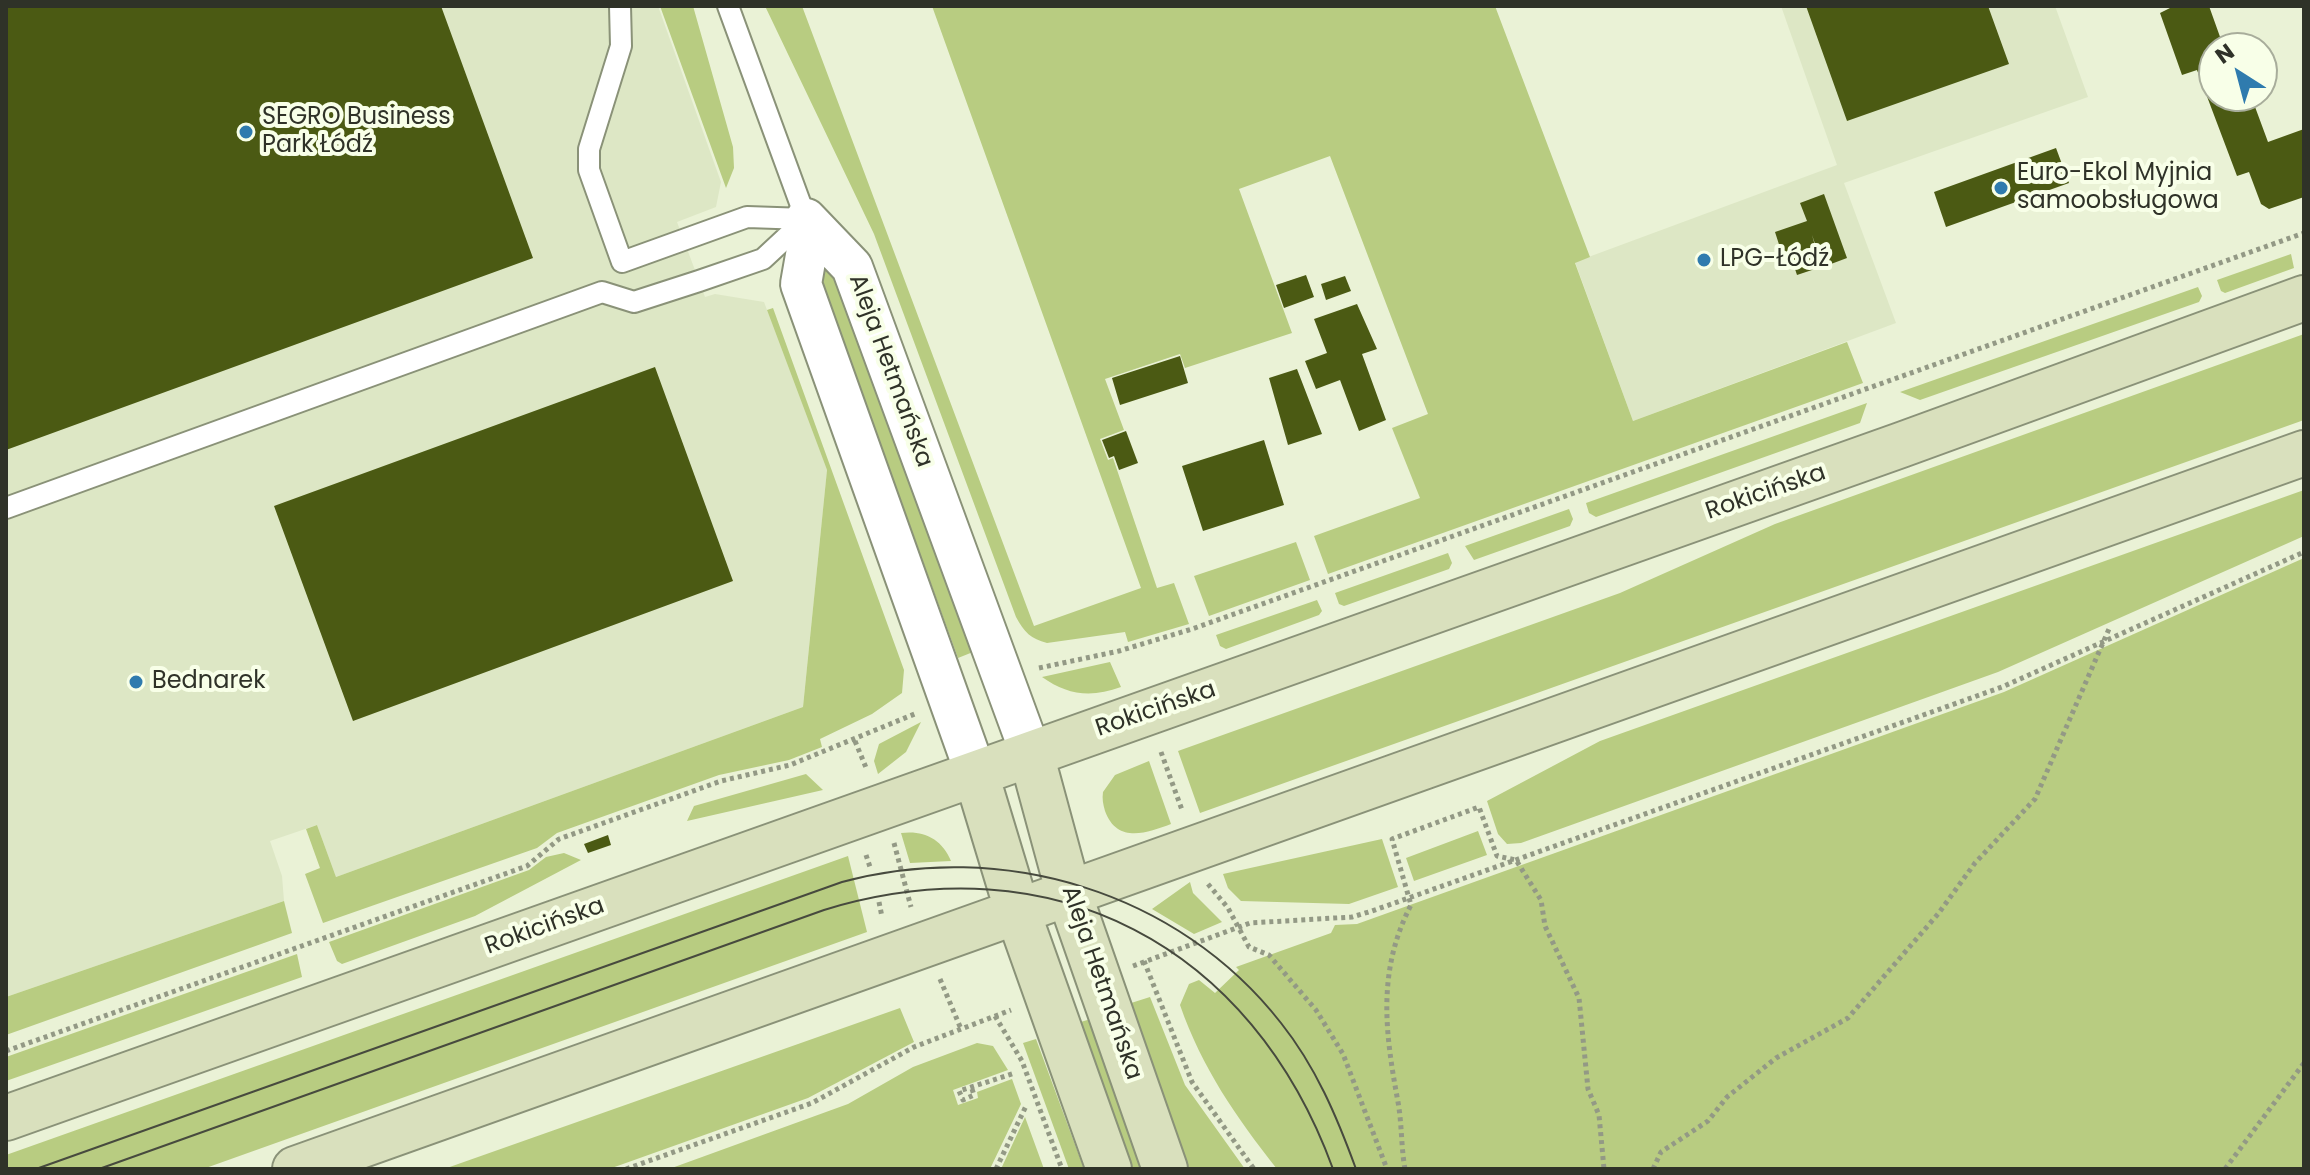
<!DOCTYPE html>
<html>
<head>
<meta charset="utf-8">
<style>
  body { margin:0 }
  #map { position:relative; width:2310px; height:1175px; overflow:hidden; background:#eaf2d6; font-family:Poppins,sans-serif }
  canvas { display:block }
  .frame { position:absolute; inset:0; border:8px solid #2f3228; pointer-events:none }
  .north { position:absolute; left:2198px; top:32px; width:80px; height:80px; box-sizing:border-box; background:#f8ffe8; border:2px solid #a8ad9b; border-radius:50%; rotate:324deg; font-size:22px; font-weight:700; line-height:32px; text-align:center; color:#2f3228 }
  .north::after { content:''; display:block; margin:auto; width:28px; height:36px; background:#2f7bae; clip-path:polygon(50% 0,100% 100%,50% 72%,0 100%) }
</style>
</head>
<body>
<div id="map">
<canvas width="2310" height="1175"></canvas>
<div class="frame"></div>
<div class="north">N</div>
</div>
<script>
const ctx = document.querySelector('canvas').getContext('2d');
ctx.lineJoin = 'round';
function paint(path, color) { ctx.fillStyle = color; ctx.fill(path, 'evenodd'); }
function strokePath(path, color, width, dash) { ctx.strokeStyle = color; ctx.lineWidth = width; ctx.lineCap = dash ? 'butt' : 'round'; ctx.setLineDash(dash || []); ctx.stroke(path); }
function write(font, color, halo, rows, align = 'center') {
  ctx.font = font + ' Poppins,sans-serif'; ctx.lineWidth = 8; ctx.setLineDash([]); ctx.textBaseline = 'middle'; ctx.strokeStyle = halo; ctx.fillStyle = color; for (const [text, x, y, turn = 0] of rows) {
    ctx.save(); ctx.translate(x, y); ctx.rotate((+turn || 0) * Math.PI / 180); ctx.textAlign = isNaN(turn) ? turn : align; if (halo) ctx.strokeText(text, 0, 0); ctx.fillText(text, 0, 0); ctx.restore();
  }
}
paint(new Path2D(`
  M6,6H658L721,182L716,207L677,222L705,297L715,294L764,302L827,470L803,707L336,877L317,825L270,841L282,876L284,901L6,997Z
  M1781,6H2055L2088,97L1844,183L1896,323L1633,421L1575,262L1837,165Z`), '#dde7c5');
paint(new Path2D(`
  M660,6H693L733,147L734,168L726,188Z
  M765,6H802L1034,626L1141,588L932,6H1495L1590,257L1575,263L1633,421L1847,342L1863,383L1328,574L1314,536L1420,498L1392,428L1428,414L1330,156L1239,189L1292,333L1185,368L1180,354L1105,379L1124,430L1100,439L1108,460L1113,458L1157,588L1174,583L1189,624L1128,642L1125,632L1047,643C1031,639 1024,632 1016,617L874,234Z
  M820,250L833,273L973,652L958,658L819,277Z
  M2291,254L2294,268L2225,293L2221,291L2217,280Z
  M2198,287L2202,296L2199,302L1920,400L1900,392Z
  M773,308L904,670L902,693L872,714L820,739L822,747L789,760L719,775L557,833L537,848L323,923L305,874L320,868L306,829L317,825L336,877L803,707L827,470L767,310Z
  M2304,334V420L1200,813L1178,751L1620,593L1775,524Z
  M1867,403L1860,423L1596,517L1589,513L1586,503Z
  M2304,490V536L1998,672L1521,843L1507,844L1498,834L1487,801L1600,741Z
  M1569,509L1573,519L1570,526L1474,560L1465,546Z
  M1296,542L1310,580L1209,616L1194,576Z
  M1448,553L1452,563L1449,569L1344,606L1339,604L1335,593Z
  M2304,558V1169H1277C1236,1117 1202,1068 1180,1005L1189,984L1199,980L1215,993L1239,970L1236,967L1331,933L1335,925L1357,924L2004,692Z
  M1317,600L1322,611L1319,615L1226,649L1220,646L1216,635Z
  M1110,662L1121,687C1091,698 1067,695 1042,677Z
  M921,722L906,752L878,774L874,761L879,744Z
  M1149,761L1171,824C1147,833 1117,844 1105,811C1103,804 1102,799 1103,792L1115,775Z
  M806,774L823,790L687,821L694,806Z
  M1478,831L1487,855L1414,881L1406,858Z
  M901,833C924,830 942,839 951,861L910,863Z
  M1382,839L1398,887L1349,904L1241,901L1228,888L1223,874Z
  M564,853L581,860L475,916L342,964L337,961L329,942L529,870L546,857Z
  M848,856L867,932L203,1169H6V1155Z
  M1190,882L1193,893L1222,922L1194,934L1152,909Z
  M284,901L292,933L6,1035V997Z
  M297,954L302,977L6,1081V1057Z
  M1150,997L1185,1085L1245,1169H1184L1128,1004Z
  M900,1008L914,1042L808,1098L609,1169H444Z
  M1091,1019L1146,1169H1129L1077,1023Z
  M1036,1039L1084,1169H1069L1023,1043Z
  M977,1043L993,1046L1008,1070L953,1090L958,1105L978,1098L977,1092L1012,1079L1021,1104L990,1169H669L848,1104L913,1067Z
  M1025,1117L1044,1169H1001Z`), '#b8cc81');
paint(new Path2D(`
  M6,6H441L533,258L6,450Z
  M1806,6H1988L2009,64L1847,121Z
  M2174,6H2209L2224,48H2214V96H2251L2268,142L2304,129V197L2269,209L2261,204L2249,172L2237,176L2197,70L2182,75L2160,13Z
  M2056,148L2069,183L1946,227L1934,192Z
  M1824,194L1847,258L1823,267L1812,235L1821,267L1797,275L1791,257L1784,260L1775,232L1807,221L1800,203Z
  M1306,275L1314,297L1284,308L1276,285Z
  M1345,276L1351,291L1326,300L1321,284Z
  M1357,304L1377,349L1362,354L1386,420L1359,431L1340,380L1316,389L1305,361L1327,353L1314,319Z
  M1180,356L1188,383L1120,405L1112,378Z
  M655,367L733,581L353,721L274,506Z
  M1297,369L1322,434L1288,445L1269,378Z
  M1126,431L1138,463L1119,470L1114,456L1109,458L1102,440Z
  M1264,440L1284,505L1203,531L1182,466Z
  M608,835L611,845L588,853L584,844Z`), '#4b5a13');
const lane = new Path2D(`
  M620,6L621,46L589,149V170L622,262L747,217L806,219
  M728,6L806,219
  M6,508L602,292L634,302L699,281L763,259L806,219`);
const street = new Path2D(`
  M806,219L808,244L801,284L976,774
  M806,219L852,267L1031,754`);
const secondary = new Path2D(`
  M1031,754L1069,894L1165,1169
  M976,774L1018,913L1109,1169
  M6,1118L1901,445L2304,298
  M295,1169L2304,453`);
strokePath(lane, '#8a9278', 24);
strokePath(street, '#8a9278', 44);
strokePath(secondary, '#8a9278', 48);
strokePath(new Path2D(`
  M1039,668L1119,651L1192,629L2304,233
  M855,741L867,770
  M1161,752L1182,810
  M894,843L911,907
  M866,855L870,867
  M1208,884L1228,908L1249,947L1269,955L1316,1010L1343,1054L1387,1169
  M879,902L882,917
  M1144,961L1192,1082L1254,1169
  M1133,966L1250,923L1352,917L1372,911L2002,687L2304,552
  M940,979L961,1029
  M995,1016L1022,1061L1062,1169
  M6,1051L527,866L559,839L721,781L790,765L917,713
  M972,1089L974,1095L963,1100L959,1091L1015,1073
  M626,1169L812,1103L914,1047L1011,1010
  M996,1169L1026,1106
  M1405,1169C1401,1147 1402,1124 1398,1102C1385,1032 1377,971 1411,905L1392,839L1479,807L1497,856L1516,860L1541,900L1545,926L1579,998L1588,1089L1599,1115L1604,1169
  M1653,1169L1661,1152L1708,1121L1727,1097L1776,1058L1848,1018L1938,914L1975,863L2035,799L2109,629
  M2225,1169L2304,1063`), '#939985', 5, [4, 4]);
strokePath(lane, '#fff', 20);
strokePath(street, '#fff', 40);
strokePath(secondary, '#d9e0bd', 44);
strokePath(new Path2D(`
  M36,1169L842,882C1002,839 1178,891 1281,1023C1316,1067 1337,1117 1356,1169
  M99,1169L824,910C1053,840 1252,946 1333,1169`), '#474a3e', 2);
for (const [x, y, r, color] of [
  [246,132,8,"#2f7bae"],
  [2001,188,8,"#2f7bae"],
  [1704,260,8,"#2f7bae"],
  [136,682,8,"#2f7bae"]
]) { const dot = new Path2D(); dot.arc(x, y, r, 0, 2 * Math.PI); ctx.fillStyle = color; ctx.fill(dot); strokePath(dot, '#f8ffe8', 3); }
write('24px', '#2f3228', '#f8ffe8', [
  ["SEGRO Business",262,118],
  ["Park Łódź",262,146],
  ["Euro-Ekol Myjnia",2017,174],
  ["samoobsługowa",2017,202],
  ["LPG-Łódź",1720,260],
  ["Bednarek",152,682]
], 'left');
write('24px', '#2f3228', '#f8ffe8', [
  ["Aleja Hetmańska",890,371,70],
  ["Rokicińska",1766,493,-19],
  ["Rokicińska",1156,710,-19],
  ["Rokicińska",545,927,-20],
  ["Aleja Hetmańska",1101,983,71]
]);
</script>
</body>
</html>
